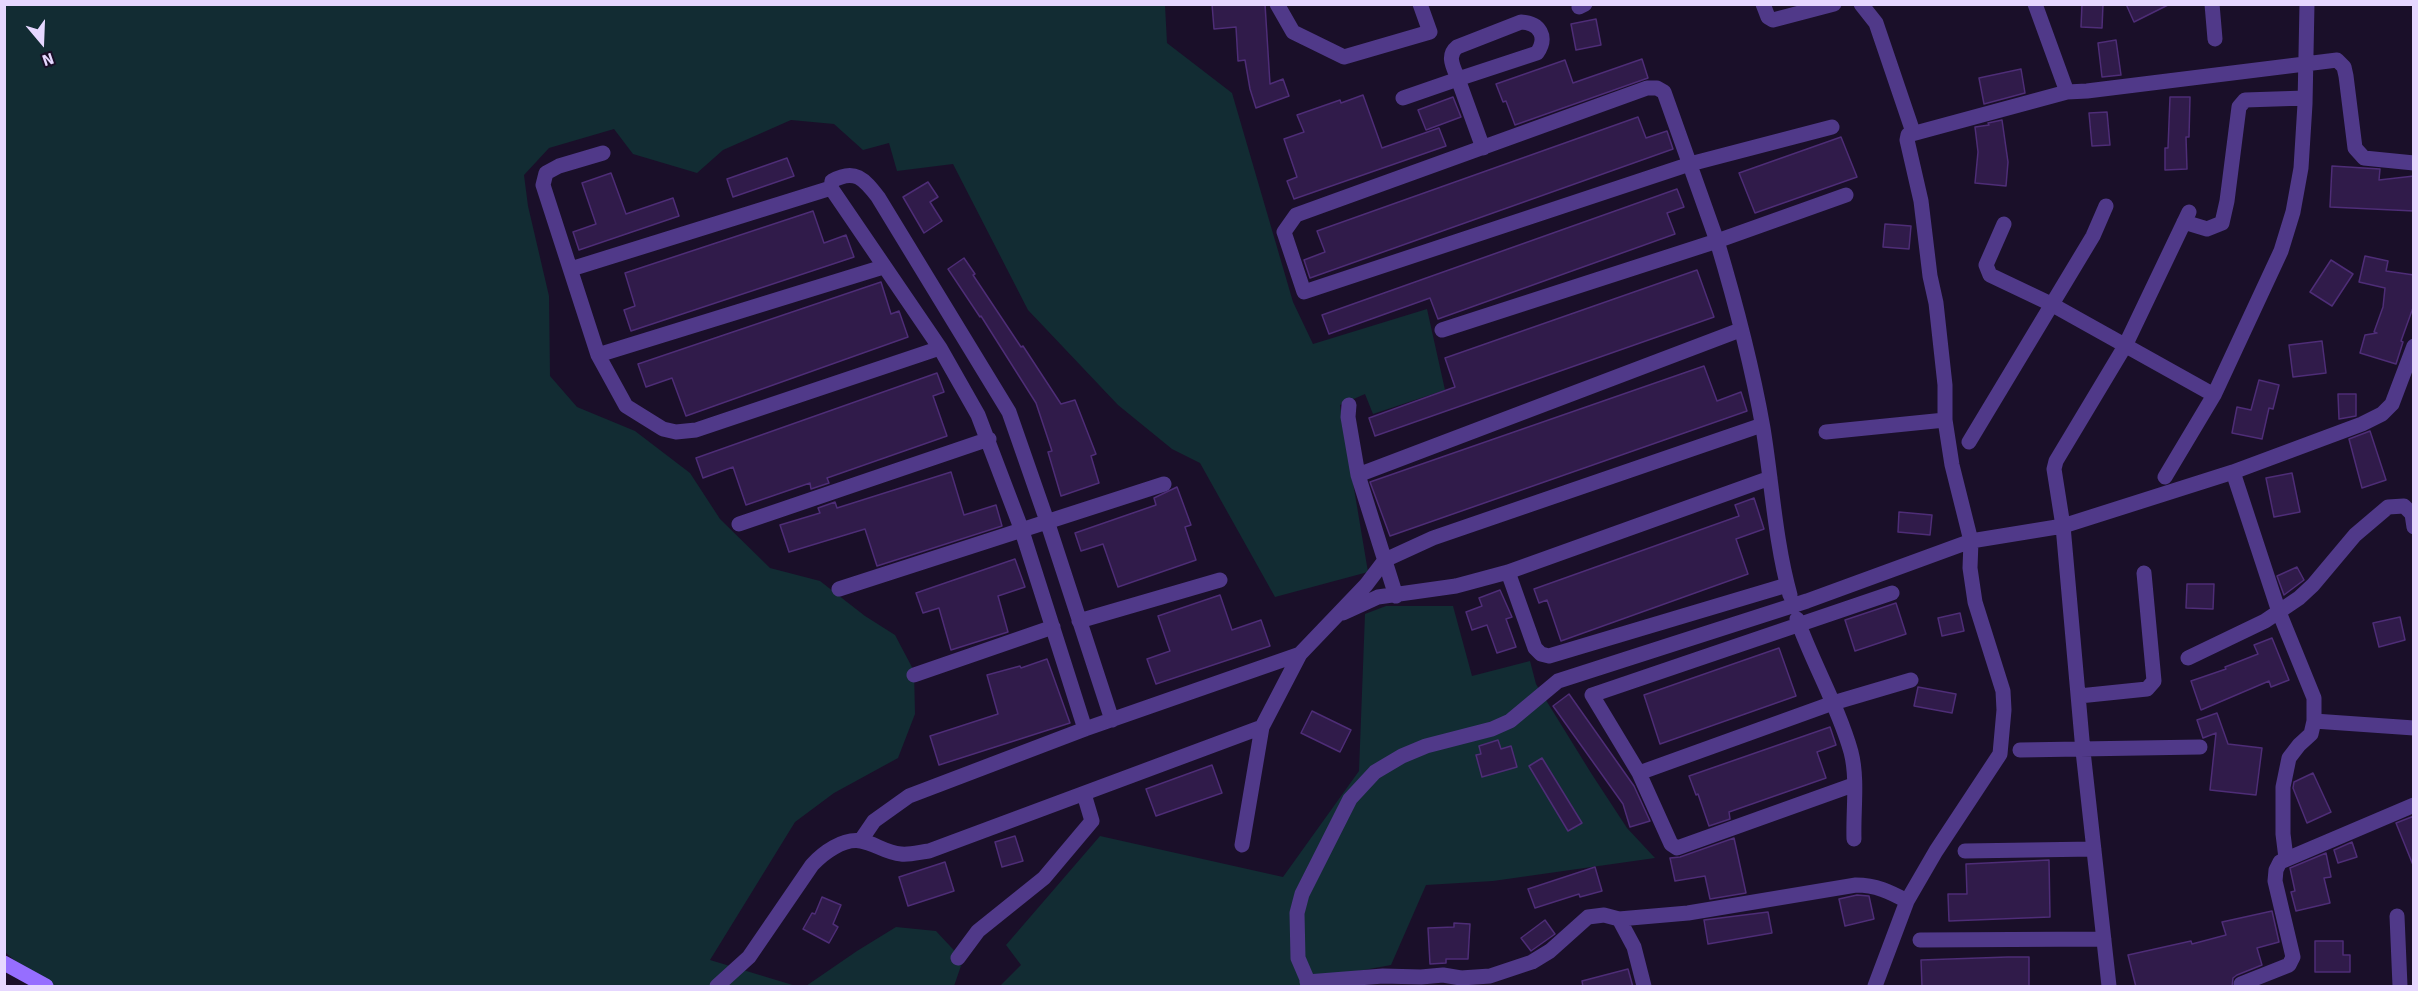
<!DOCTYPE html>
<html>
<head>
<meta charset="utf-8">
<style>
  body { margin:0 }
  #map { position:relative; width:2418px; height:991px; overflow:hidden; background:#1a0f29; font-family:Signika,sans-serif }
  canvas { display:block }
  .frame { position:absolute; inset:0; border:6px solid #e6d7ff; pointer-events:none }
  .north { position:absolute; left:12px; top:12px; width:60px; height:60px; -webkit-text-stroke:4px #1a0f29; paint-order:stroke; rotate:161deg; font-size:16px; font-weight:700; line-height:24px; text-align:center; color:#e6d7ff }
  .north::after { content:''; display:block; margin:auto; width:21px; height:27px; background:#e6d7ff; clip-path:polygon(50% 0,100% 100%,50% 72%,0 100%) }
</style>
</head>
<body>
<div id="map">
<canvas width="2418" height="991"></canvas>
<div class="frame"></div>
<div class="north">N</div>
</div>
<script>
const ctx = document.querySelector('canvas').getContext('2d');
ctx.lineJoin = 'round';
function paint(path, color) { ctx.fillStyle = color; ctx.fill(path, 'evenodd'); }
function strokePath(path, color, width, dash) { ctx.strokeStyle = color; ctx.lineWidth = width; ctx.lineCap = dash ? 'butt' : 'round'; ctx.setLineDash(dash || []); ctx.stroke(path); }
paint(new Path2D(`
  M5,5H1165L1167,43L1232,93L1293,302L1313,344L1427,309L1445,390L1373,414L1365,394L1340,405L1368,572L1275,597L1200,463L1172,449L1118,405L1028,310L953,164L897,171L889,143L863,150L834,124L791,120L723,150L697,173L633,154L614,129L549,148L524,175L528,206L549,296L550,376L577,407L635,431L690,473L720,519L770,568L820,581L865,616L895,635L914,671L915,714L898,758L834,793L795,822L710,960L796,986H43L5,952Z
  M1386,606H1453L1472,676L1530,661L1536,684L1591,773L1627,828L1655,858L1493,881L1426,885L1391,965L1326,977V986H1000L1021,965L1006,945L1100,836L1283,877L1359,771L1365,614Z
  M896,927L936,931L963,960L954,986H806L857,951Z`), '#122c33');
const building = new Path2D(`
  M1212,4H1265L1270,84L1283,79L1289,96L1256,108L1250,89L1245,60L1238,61L1236,27L1214,29Z
  M2082,4H2103L2102,28L2081,27Z
  M2126,4H2170L2134,22Z
  M1596,19L1601,45L1576,50L1571,24Z
  M2116,40L2121,75L2102,77L2098,43Z
  M1642,59L1648,78L1515,125L1506,101L1503,102L1496,84L1565,60L1573,83Z
  M2021,69L2025,93L1984,104L1979,78Z
  M1363,95L1382,148L1439,128L1446,146L1294,199L1287,181L1297,177L1284,139L1304,132L1297,115L1340,100L1341,103Z
  M1453,97L1461,117L1426,130L1418,110Z
  M2170,97H2190L2189,137H2186L2187,169L2165,170V148H2168Z
  M2107,112L2110,145L2092,146L2089,113Z
  M1638,117L1646,138L1667,131L1673,149L1310,278L1304,260L1325,252L1317,231Z
  M2002,120L2008,162L2006,186L1975,183L1978,152L1975,127L1989,125L1988,123Z
  M1841,137L1857,177L1755,213L1739,173Z
  M787,158L794,176L733,197L727,179Z
  M2332,166L2380,169L2379,180L2414,176V211L2330,207Z
  M611,173L626,214L673,198L679,216L579,250L573,232L596,224L582,183Z
  M928,182L938,197L930,202L942,221L924,233L903,197Z
  M1677,189L1684,207L1667,213L1675,234L1438,319L1430,298L1329,334L1322,315Z
  M813,211L824,243L846,235L854,257L631,331L624,310L635,306L625,273Z
  M1885,224L1911,226L1909,249L1883,247Z
  M2365,256L2388,261L2386,271L2414,275V305L2401,341L2403,342L2396,364L2360,353L2365,335L2377,333L2374,332L2383,307L2385,288L2359,282Z
  M964,258L975,274L973,275L1021,347L1023,346L1061,404L1075,400L1096,454L1091,456L1099,483L1061,496L1048,452L1052,451L1036,403L981,316L980,317L948,269Z
  M2331,260L2353,274L2332,306L2310,292Z
  M1697,270L1714,317L1375,436L1369,418L1455,387L1445,358Z
  M881,282L891,314L899,311L908,337L686,416L672,378L646,387L638,364Z
  M2322,341L2326,373L2293,377L2289,345Z
  M1704,366L1717,401L1741,392L1747,411L1390,536L1370,482Z
  M937,373L944,392L933,396L947,436L827,478L829,483L811,489L810,483L746,505L733,467L703,478L696,458Z
  M2259,380L2279,385L2273,409L2269,408L2262,439L2232,433L2237,407L2251,410Z
  M2338,394H2356V416L2339,419Z
  M2370,431L2386,480L2362,488L2349,439Z
  M951,472L964,515L996,505L1002,526L877,566L865,529L789,552L780,525L820,513L818,508L835,502L837,508Z
  M2292,473L2300,512L2274,517L2266,478Z
  M1177,487L1191,525L1185,527L1196,560L1118,587L1103,544L1081,551L1075,533L1156,505L1154,498Z
  M1754,498L1764,529L1736,539L1748,574L1561,641L1547,600L1539,603L1534,589L1739,516L1735,505Z
  M1899,512L1932,515L1930,535L1898,532Z
  M1015,559L1025,587L998,596L1008,632L951,650L939,608L923,613L916,593Z
  M2297,567L2304,580L2284,595L2277,576Z
  M2187,584H2214L2213,609L2186,608Z
  M1500,590L1512,617L1506,619L1516,647L1497,653L1487,625L1472,630L1466,612L1482,606L1479,598Z
  M1220,595L1232,630L1261,620L1270,646L1156,684L1147,659L1170,651L1158,616Z
  M1896,603L1906,634L1855,651L1845,620Z
  M1960,613L1964,631L1942,636L1938,618Z
  M2400,617L2405,640L2379,647L2373,623Z
  M2272,638L2289,680L2271,687L2269,681L2201,710L2191,681L2226,669L2225,667L2258,654L2254,645Z
  M1779,648L1796,696L1660,744L1644,695Z
  M1047,659L1070,723L939,765L930,736L998,714L987,675L1020,666L1021,668Z
  M1918,687L1956,694L1952,713L1914,706Z
  M1569,694L1634,786L1650,821L1630,827L1623,804L1553,706Z
  M1312,711L1351,730L1340,752L1301,733Z
  M2217,713L2228,744L2262,748L2256,795L2210,790L2216,733L2203,738L2197,720Z
  M1830,727L1836,745L1817,752L1826,778L1729,812L1730,819L1709,826L1698,794L1696,795L1689,776Z
  M1498,740L1501,749L1511,746L1517,767L1482,777L1476,755L1481,754L1479,746Z
  M1542,758L1582,823L1568,831L1529,766Z
  M1212,765L1222,793L1156,816L1146,789Z
  M2313,773L2331,812L2307,823L2293,788L2294,782Z
  M2414,816V865H2413L2396,823Z
  M1015,836L1023,861L1002,867L995,842Z
  M1734,838L1746,893L1710,899L1705,876L1675,881L1670,858L1680,857Z
  M2352,842L2357,857L2338,863L2334,850Z
  M2326,853L2331,877L2324,878L2330,903L2296,911L2291,892L2295,891L2290,868Z
  M2049,860L2050,917L1949,921L1948,894H1967L1966,864Z
  M945,862L954,891L908,906L899,877Z
  M1595,867L1602,891L1580,897L1579,894L1535,908L1528,889Z
  M1857,895L1869,896L1874,919L1845,926L1839,899Z
  M822,897L841,905L833,924L838,927L829,943L803,929L812,913L815,914Z
  M2272,911L2279,942L2257,948L2262,965L2237,975L2233,978L2232,987H2136L2128,955L2191,941L2192,944L2226,935L2222,922Z
  M1768,912L1772,933L1708,944L1704,920Z
  M1545,920L1555,934L1531,951L1521,938Z
  M1454,923L1470,924L1468,959H1446V963L1430,964L1428,928L1454,927Z
  M2315,941H2343V955H2350V972H2315Z
  M2008,957H2029V987H1922L1921,960Z
  M1628,969L1633,987H1583L1582,981Z`);
paint(building, '#301b4a');
strokePath(building, '#4e2d77', 1.5);
strokePath(new Path2D(`
  M1277,4L1293,32L1344,57L1430,32L1420,4
  M1763,4L1768,17L1773,20L1834,4
  M1861,4L1876,23L1913,132
  M2035,4L2067,92
  M2212,4L2215,39
  M1579,7L1585,4
  M1403,98L1458,79C1454,68 1446,56 1457,47L1521,22C1540,23 1548,37 1537,53L1458,79L1483,148
  M1832,127L1690,164L1304,292L1284,232L1296,215L1647,88H1657L1664,92L1717,241L1846,195
  M603,153L559,166L546,173L543,185L598,355L626,406L663,429L676,432L696,430L940,348
  M2184,222L2207,229L2222,223L2227,201L2239,107L2245,100L2305,98
  M2004,224L1986,265L1990,275L2051,304L2214,395
  M571,269L831,188
  M1442,330L1717,241C1735,301 1752,366 1763,428C1772,483 1775,541 1790,595
  M598,355L883,267
  M1349,405L1348,417L1358,475L1396,596
  M1826,432L1945,420
  M1969,442L2093,236L2106,206
  M2233,472L2279,612L2314,698V721L2311,734L2299,745L2289,758L2283,787V834L2286,858
  M1358,475L1740,330
  M2165,477L2214,395L2281,251L2293,212L2301,168L2305,104L2307,4
  M739,524L989,439
  M1508,572L1535,648L1541,654L1549,656L1787,585
  M839,589L1164,484
  M1343,613L1378,597L1456,586L1508,572L1770,478
  M1797,619C1813,664 1838,706 1851,752C1858,779 1853,811 1854,839
  M1079,621L1220,580
  M2188,658L2265,621L2299,598L2313,585L2355,535L2388,507L2404,506L2412,514L2414,527
  M914,675L1053,627
  M2079,696L2147,689L2154,681L2144,573
  M2314,721L2414,728
  M1085,729L1021,528L978,415L940,348L831,188L832,181C855,168 864,179 878,197L1009,412L1047,521L1112,720
  M2020,750L2200,747
  M1639,773L1833,703L1911,680
  M1853,785L1677,848L1671,844L1639,773L1592,695L1892,593
  M861,840L874,821L909,796L1085,729L1300,654
  M1242,845L1262,727L1300,654L1366,585L1385,560L1433,538L1762,425
  M1965,851L2094,849
  M2397,916L2400,986
  M1619,919L1634,947L1644,986
  M1920,940L2104,939
  M958,958L978,931L1044,878L1092,821L1084,794
  M1307,982L1383,976L1421,977L1443,975L1461,978L1490,976L1532,962L1550,951L1588,917L1604,915L1619,919L1688,913L1856,885C1876,885 1890,892 1907,901
  M2241,984L2289,965L2293,957L2275,881L2276,870L2280,862L2414,805
  M717,986L749,957L812,865C823,853 843,838 861,841C874,843 886,853 901,854C910,855 920,852 929,851L1262,727
  M1310,986L1298,958L1297,913L1302,894L1350,799L1375,772L1402,756L1426,746L1492,729L1510,721L1558,681L1807,601L1971,541L2063,526L2233,472L2362,424L2382,414L2392,404L2414,346
  M1875,986L1907,901L1936,851L2000,754L2004,710L2003,691L1975,602L1970,568L1971,541L1952,465L1945,420V385L1936,303L1930,276L1921,201L1907,140L1908,135L2067,92L2087,91L2337,60L2344,67L2346,76L2355,148L2364,158L2414,163
  M2109,986L2083,751L2063,526L2054,469L2056,461L2125,346L2189,212`), '#503989', 15);
strokePath(new Path2D(`
  M4,963L46,986`), '#966eff', 15);
</script>
</body>
</html>
